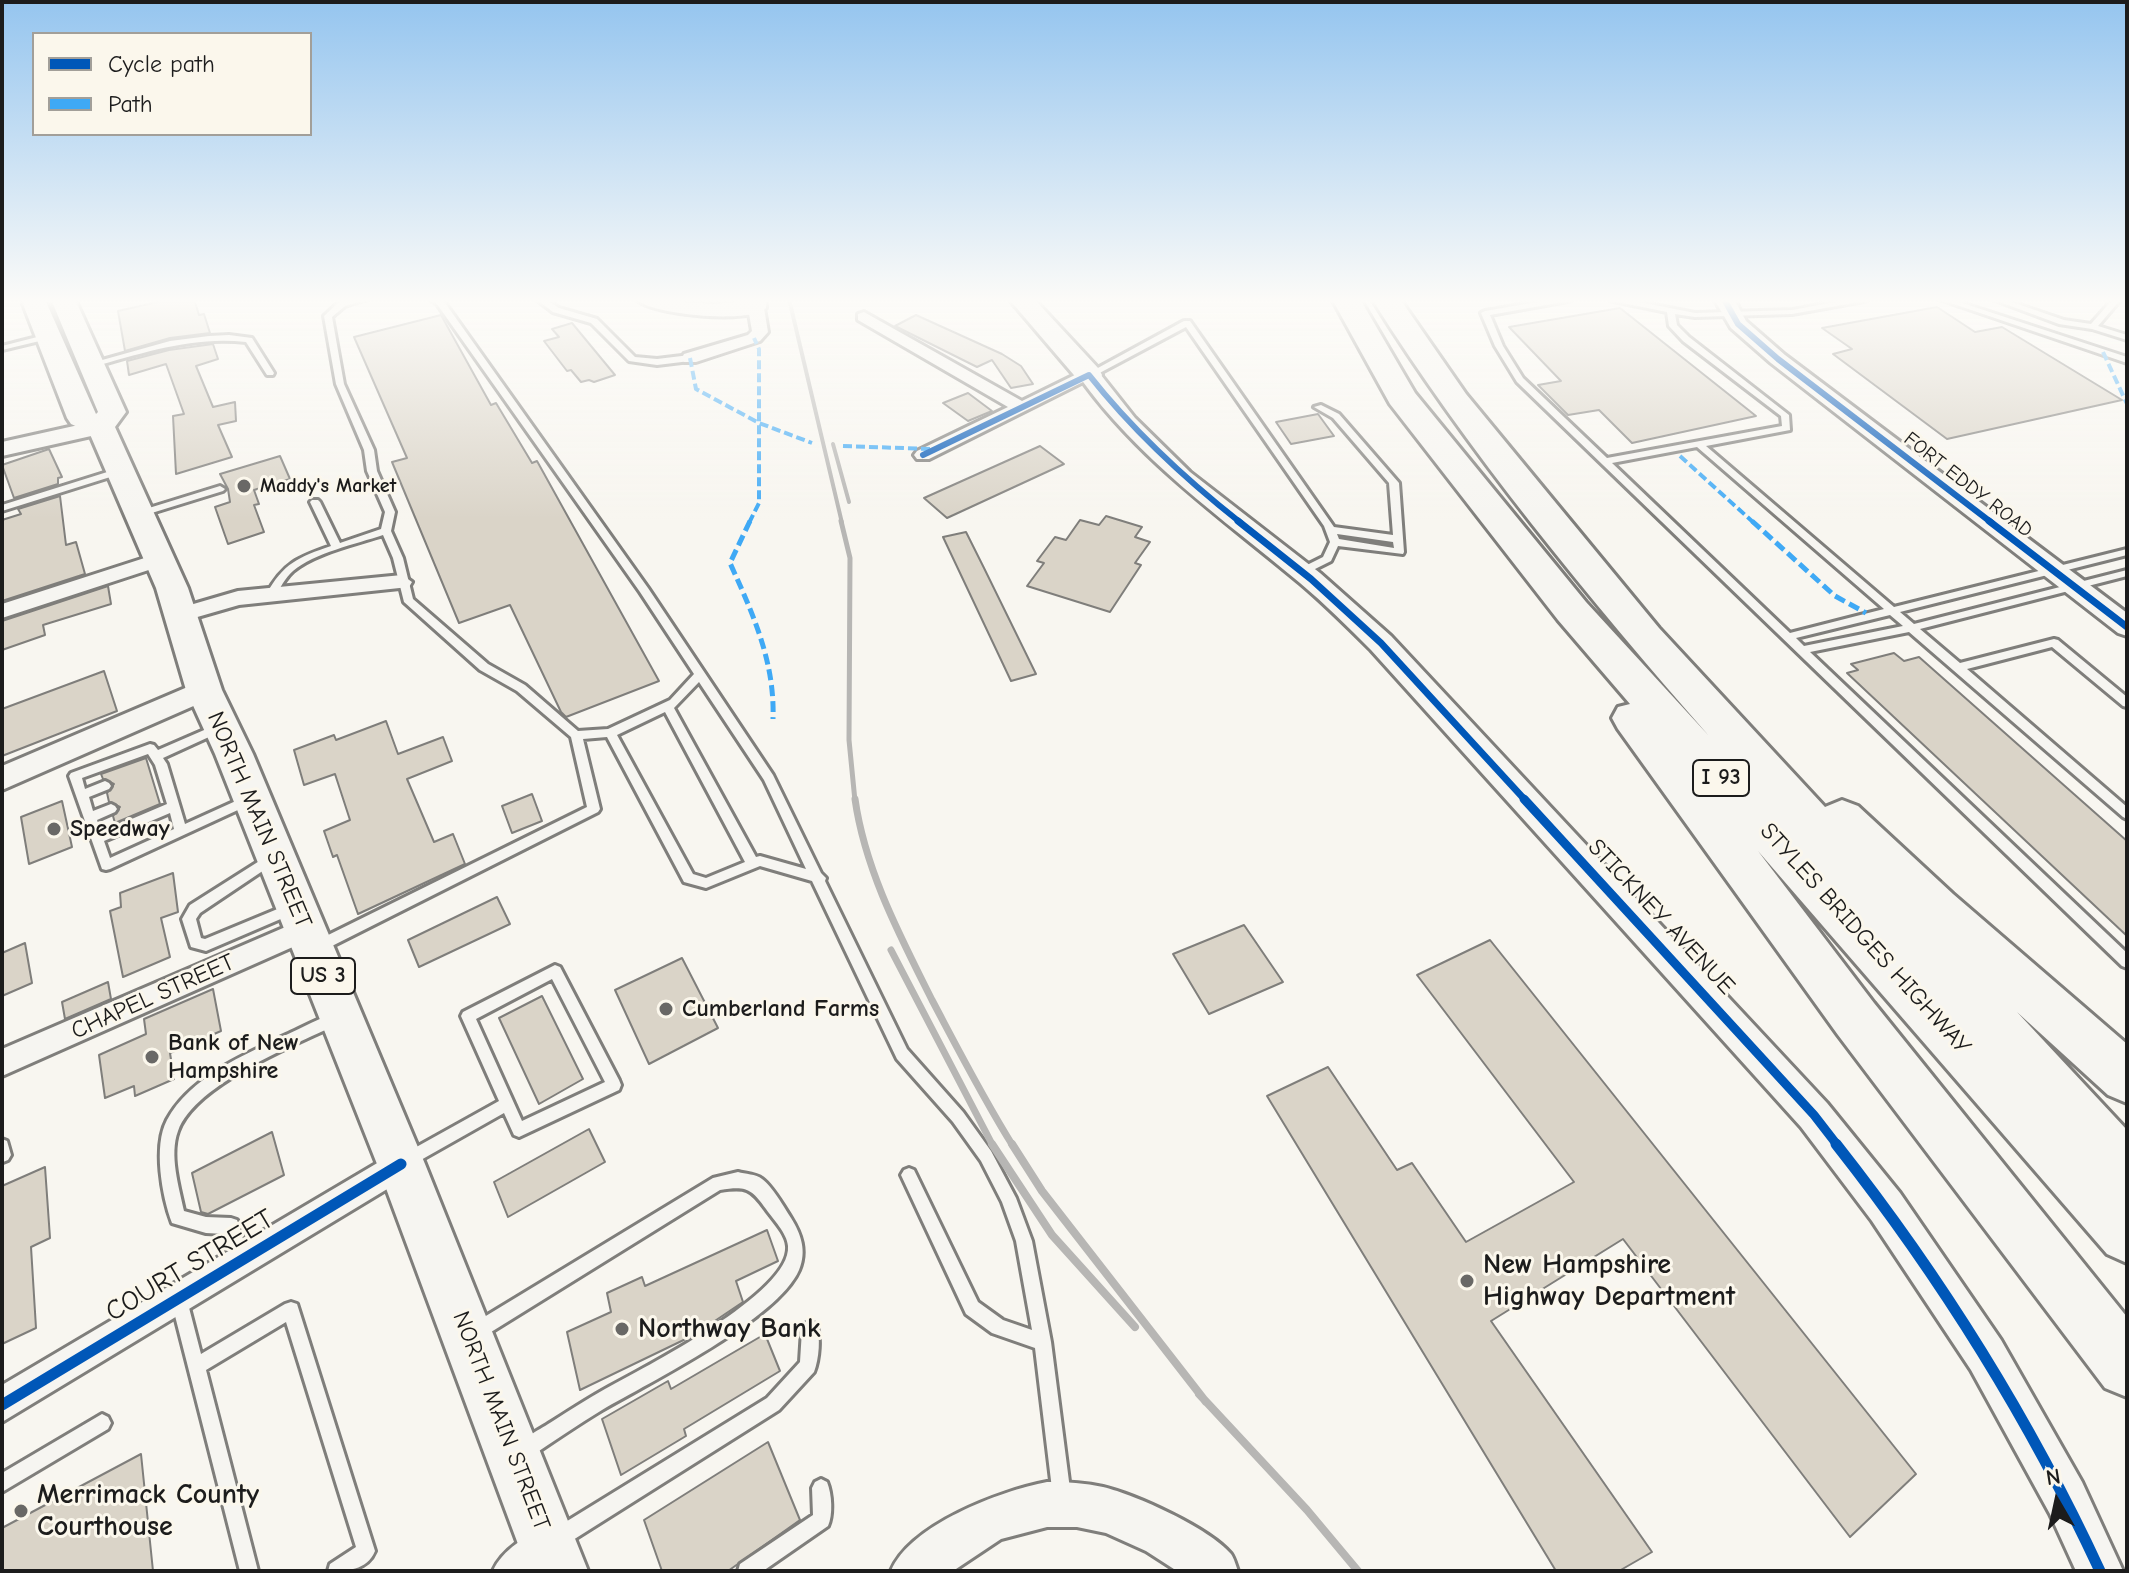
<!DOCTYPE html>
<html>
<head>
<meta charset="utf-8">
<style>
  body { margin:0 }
  #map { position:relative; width:2129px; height:1573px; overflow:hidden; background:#f8f6f0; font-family:"Comic Neue",sans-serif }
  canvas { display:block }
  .frame { position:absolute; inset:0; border:4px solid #1c1c1c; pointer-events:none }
  .legend { position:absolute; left:32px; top:32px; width:280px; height:104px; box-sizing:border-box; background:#fbf7ec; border:2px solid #a29f99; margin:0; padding:10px 14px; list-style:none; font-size:24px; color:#1c1c1c }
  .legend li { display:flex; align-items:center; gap:16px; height:40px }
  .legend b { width:40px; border:2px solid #a29f99 }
  .north { position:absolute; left:2017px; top:1461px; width:80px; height:80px; -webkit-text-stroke:6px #fbf7ec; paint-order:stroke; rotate:351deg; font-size:22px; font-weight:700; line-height:32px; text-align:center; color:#1c1c1c }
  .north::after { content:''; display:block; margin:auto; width:28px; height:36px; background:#1c1c1c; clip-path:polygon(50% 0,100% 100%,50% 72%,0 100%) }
</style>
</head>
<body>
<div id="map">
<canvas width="2129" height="1573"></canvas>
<div class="frame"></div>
<ul class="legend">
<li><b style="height:10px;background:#0057b8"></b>Cycle path</li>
<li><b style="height:10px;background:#3fa9f5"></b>Path</li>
</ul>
<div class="north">N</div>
</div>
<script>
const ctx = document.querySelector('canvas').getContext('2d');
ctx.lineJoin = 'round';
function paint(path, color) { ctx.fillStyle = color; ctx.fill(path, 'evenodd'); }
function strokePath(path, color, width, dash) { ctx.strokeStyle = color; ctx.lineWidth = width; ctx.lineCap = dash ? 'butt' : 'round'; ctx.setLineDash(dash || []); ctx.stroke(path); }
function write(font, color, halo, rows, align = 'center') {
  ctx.font = font + ' "Comic Neue",sans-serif'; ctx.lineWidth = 6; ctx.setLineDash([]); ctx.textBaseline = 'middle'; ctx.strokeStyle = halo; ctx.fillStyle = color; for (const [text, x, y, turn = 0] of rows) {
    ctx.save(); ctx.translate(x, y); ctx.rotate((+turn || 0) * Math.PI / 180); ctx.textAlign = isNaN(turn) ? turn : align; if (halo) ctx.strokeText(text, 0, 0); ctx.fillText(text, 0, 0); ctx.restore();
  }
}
const building = new Path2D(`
  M171,299H194L199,315L204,314L210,333L170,338L125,351L118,311Z
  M1937,307L1975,332L2002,327L2122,400L1947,439L1833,354L1852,349L1822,328Z
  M1620,308L1756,416L1632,443L1599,410L1568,415L1538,385L1561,381L1509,327Z
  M441,315L491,405L496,403L532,463L537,461L659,681L566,717L561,712L510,605L459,623L392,462L407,458L354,337Z
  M916,315L1002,354L1021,366L1033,384L1011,388L992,360L977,367L895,326Z
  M572,323L615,375L594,382L589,380L581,382L571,370L567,371L544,341L559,337L552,329Z
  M213,344L218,359L196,366L213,407L235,402L236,421L218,425L232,457L176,474L173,416L184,414L166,364L129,375L127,361L169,350Z
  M968,393L992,411L968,421L943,403Z
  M1318,414L1334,436L1291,444L1276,422Z
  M1040,446L1064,464L947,518L924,498Z
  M49,449L62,477L58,478V484L14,498L2,465Z
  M280,456L290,479L254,490L259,504L254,505L264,532L228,544L215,507L230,502L228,489L220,474Z
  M60,496L66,545L76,542L85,574L2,601V520L21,514L18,509Z
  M1106,516L1142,527L1135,537L1150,542L1135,563L1141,565L1110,612L1027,586L1044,563L1037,561L1055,537L1066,540L1080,520L1099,525Z
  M966,532L984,568L1036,674L1011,681L943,537Z
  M108,586L111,604L43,625L45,635L2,650V621Z
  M1894,653L1904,661L1919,657L2127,841V936L1847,673L1858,670L1851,664Z
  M104,671L117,711L2,756V709Z
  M386,721L398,754L443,737L452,761L407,779L434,842L453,834L465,864L358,914L337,855L333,857L324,831L350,820L335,774L304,785L294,750L334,735L336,740Z
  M146,758L160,804L115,823L113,816L120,807L109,802L107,793L114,784L103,779L101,774Z
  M532,794L542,821L512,833L502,806Z
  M62,801L72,847L29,864L21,817Z
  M173,873L178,912L161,918L170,957L123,977L110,911L121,907L120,893Z
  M497,897L510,924L419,967L408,940Z
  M1244,925L1283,982L1209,1014L1173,954Z
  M1490,940L1916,1474L1850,1537L1623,1239L1491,1321L1652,1552L1619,1571H1556L1267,1096L1328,1067L1397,1170L1412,1163L1466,1242L1574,1182L1417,975Z
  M25,943L32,983L2,996V953Z
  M682,958L718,1028L649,1064L615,990Z
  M108,982L111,999L65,1019L62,1002Z
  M213,989L221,1031L170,1053L174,1079L135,1096L134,1086L105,1098L99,1055L146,1034L144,1019Z
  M542,996L583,1079L539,1104L499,1018Z
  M589,1129L605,1162L508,1217L494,1182Z
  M272,1132L284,1175L208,1214L201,1212L192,1173Z
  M45,1167L50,1238L31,1247L36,1328L2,1344V1186Z
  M767,1230L778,1261L736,1281L743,1302L740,1304L694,1335L580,1390L567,1332L611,1312L607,1293L642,1277L645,1286Z
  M765,1334L780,1371L684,1429L686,1436L621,1475L602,1419L668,1381L671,1389Z
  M768,1442L800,1520L728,1571H662L644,1520Z
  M141,1454L153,1571H3L2,1528Z`);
paint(building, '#dad4c8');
strokePath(building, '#7f7e7b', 2);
const service = new Path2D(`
  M354,299H368L345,306L332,317L344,384L374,450L377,471L395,512L391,531L403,558L413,599L488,664L525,685L578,731L608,729L670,700L694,674L640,592L437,304L430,299L443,300L648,588L773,775L821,873L826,878L825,881L907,1049L963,1112L991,1151L1016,1198L1032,1241L1051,1342L1071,1497L1068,1503L1062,1506L1056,1503L1053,1497L1035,1348L992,1333L966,1314L901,1175L904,1170L909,1168L914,1170L978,1302L1003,1320L1032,1330L1016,1241L1002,1202L981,1161L953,1122L897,1059L812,881L760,866L706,888L684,882L607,737L583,739L600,809L598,812L324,950L319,952L314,950L312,946L314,942L587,807L571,737L517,691L480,670L404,602L393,558L383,535C356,544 314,553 293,571C285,578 280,588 275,597L271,598L266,595C283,563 299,557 331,546L310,502L312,500H318L320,502L340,543L381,529L385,512L367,471L364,450L336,384L324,316L339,302ZM699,682L764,780L806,869L760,856L756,857L674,708ZM665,712L745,862L706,878L693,874L617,735Z
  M536,299H545L559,308L597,319L635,357L657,359L690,355L694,358L690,361L657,365L629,361L591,323L553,312Z
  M1555,299H1572L1568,301L1490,315L1503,346L1523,378L1607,458L1782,426L1781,416L1683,341L1669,326L1667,312L1613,301L1609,299H1624L1695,313L1792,310L1852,299H1868L1864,301L1792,314L1695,317L1675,314L1677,325L1689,337L1789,415L1790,430L1706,446L1894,607L2127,549V555L1900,612L1914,624L2127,570V576L1920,629L1960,663L2054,639L2058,640L2127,697V707L2123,706L2052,647L1967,669L2127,807V819L2123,817L1909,632L1810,652L2127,953V968L2122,966L1517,382L1495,346L1481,313L1485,311ZM1697,447L1884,609L1790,633L1612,463ZM1890,615L1903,626L1804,646L1796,638Z
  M1939,299H1950L2127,357V363Z
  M1992,299H2003L2064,320L2091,324L2113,299H2121L2098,326L2127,335V340L2092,329L2059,324Z
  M1184,321H1190L1334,527L1393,535L1389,483L1333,418L1314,407L1321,405L1339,414L1399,483L1404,552L1403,554L1338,546L1331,561L1305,574H1297V570L1323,557L1330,542L1324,526L1186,327L1092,377L1085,375ZM1337,534L1393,542L1394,548L1339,539Z
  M49,334L53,336L52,338L2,350V346Z
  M229,335L252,338L274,373L273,375H267L246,342C192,336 144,353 92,367L88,364L170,341L209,336Z
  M120,468L125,471L123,473L2,511V505Z
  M220,486L225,489L223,491L142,516L139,517L134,514L136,512Z
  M218,724L224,728L222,731L163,758L167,764L185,824L249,795L253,797L255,800L253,803L110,869L106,870L102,869L69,776L71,773L150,744L154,745L158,750ZM148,754L155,765L167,804L101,832L97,820L115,812L117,809L115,806L111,804L93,811L89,797L109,789L111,786L109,783L105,781L85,789L82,778ZM170,813L174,829L110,858L104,841Z
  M272,853L276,854L278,858L276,862L200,913L196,919L201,938L205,939L292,903L297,904L299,908L297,912L206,951L191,947L182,919L190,905Z
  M555,965L560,967L619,1080L621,1085L619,1090L519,1137L514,1135L504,1113L412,1165L407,1167L402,1165L399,1160L402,1155L499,1101L461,1016L463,1012ZM552,979L605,1082L522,1121L476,1019Z
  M337,1012L342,1014L344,1018L342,1022C298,1044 195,1083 178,1131C169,1155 179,1187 184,1211L206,1217L231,1218L237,1220L249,1258L247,1264L241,1266L235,1264L225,1234L206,1233L172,1223C162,1196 153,1146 167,1120C190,1077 244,1055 286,1035C303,1027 320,1018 337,1012Z
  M2,1139L7,1141L11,1155L8,1160L3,1162Z
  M738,1172C745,1174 756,1174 762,1179C772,1186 784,1207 791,1218C801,1234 807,1251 799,1270C778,1319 650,1382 602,1410C577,1425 554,1441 530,1457L524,1460L518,1457L515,1451C521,1438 541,1429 553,1421C570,1410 587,1399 605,1389C643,1368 792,1293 788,1246C787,1233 773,1219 766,1209C751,1188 746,1186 720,1190L483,1337L477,1339L471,1337L469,1331L471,1325L713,1178Z
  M179,1292L185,1294L187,1300L201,1354L285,1304L291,1302L297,1304L375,1551C367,1571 346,1571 328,1571L330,1564L356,1547L286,1322L206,1370L258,1571H240L171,1300L173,1294Z
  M810,1322L816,1324C821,1337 819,1359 814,1372L779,1410L565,1545L558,1547L551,1545L549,1538L551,1531L767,1398L800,1362L802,1330L804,1324Z
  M102,1414L108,1417L111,1423L108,1429L2,1492V1473Z
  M821,1479L827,1482C832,1494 833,1515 828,1526L763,1571H738L740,1564L813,1515L812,1488L815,1482Z`);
const minor = new Path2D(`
  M756,303L764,308L768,332L760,341L696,362H684L682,358L684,354L748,335L752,331L748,308Z
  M864,312L1022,401L1083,371L1089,370L1097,375L929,459H917L914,455L917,451L1008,407L858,320V314Z
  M160,553L170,559L167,564L2,618V604Z
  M402,575L412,582L409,587L239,605L180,622L173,620L169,615L173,610L238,591Z
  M304,919L313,922L317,930L313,938L2,1076V1049Z
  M401,1149L412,1154L416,1164L412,1174L2,1422V1385Z
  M549,1526L562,1531L567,1544C554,1573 524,1571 493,1571C502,1550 528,1534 549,1526Z`);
const tertiary = new Path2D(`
  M636,299L714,304L766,299V308C751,324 651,315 636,299Z
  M1714,299H1734L1746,321L1785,355L2127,613V636L2118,633L1771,363L1731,328Z
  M1089,369L1097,370L1135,418L1190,472L1320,573L1391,636L1827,1103L1900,1193L2001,1340L2082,1482L2123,1571H2076L2050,1514L1971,1370L1872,1221L1801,1127L1371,650C1348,627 1325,604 1300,583C1221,517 1138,460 1078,375Z
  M101,420L112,427L109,432L2,456V442Z
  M204,680L214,683L218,690L214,697L2,790V766Z
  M1047,1482C1067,1482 1085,1483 1103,1487C1136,1495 1209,1528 1231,1554C1234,1558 1236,1566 1238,1571H1177L1146,1551L1106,1533L1077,1527H1047L1001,1539L953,1571H891C910,1525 1000,1491 1047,1482Z`);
const primary = new Path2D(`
  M26,299H44L47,304L96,414L98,412L51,299H75L126,412L115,427L188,588L222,690L253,754L425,1164L588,1571H528L377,1164L215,754L186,690L156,588L89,432L71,424L67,418L23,304Z
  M1009,299H1034L1099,369L1102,375L1099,381H1079Z`);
const motorway = new Path2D(`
  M1332,299H1360L1415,393L1586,602L1709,736C1590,600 1467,451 1372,299H1400L1466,394L1659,628L1825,807L1842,800L1858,806L1953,894L2127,1044V1103L2108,1095L2017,1012L2127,1130V1263L2107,1254L1758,851L1874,1003L2127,1317V1397L2105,1388L1838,1035L1618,729L1612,718L1618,707L1630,704L1558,620L1390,404Z`);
strokePath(service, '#7f7e7b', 6);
strokePath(minor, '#7f7e7b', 6);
strokePath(tertiary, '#7f7e7b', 6);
strokePath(primary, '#7f7e7b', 6);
strokePath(motorway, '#7f7e7b', 6);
paint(service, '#f6f5f1');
paint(minor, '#f6f5f1');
paint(tertiary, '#f6f5f1');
paint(primary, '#f6f5f1');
paint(motorway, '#f6f5f1');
strokePath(new Path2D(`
  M789,299L842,523
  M833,444L849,502`), '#b7b6b4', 4);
strokePath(new Path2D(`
  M841,521L850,558L849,740L855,801`), '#b7b6b4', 5);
strokePath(new Path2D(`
  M855,799C865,870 900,936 932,1000C958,1049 983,1098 1013,1146
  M891,950L993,1146`), '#b7b6b4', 7);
strokePath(new Path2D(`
  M992,1144L1052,1235L1135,1327
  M1012,1144L1042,1191L1206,1402
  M1199,1394L1307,1510L1358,1571`), '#b7b6b4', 8);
strokePath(new Path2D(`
  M2103,352L2127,404
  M690,358L696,389L759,423L812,443
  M843,446L931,449
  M1680,456L1754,523
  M749,523L759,503V349L754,338`), '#3fa9f5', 4, [9, 4]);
strokePath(new Path2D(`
  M750,521L730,563C753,614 775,662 773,719
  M1752,521L1835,596L1866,613`), '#3fa9f5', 5, [11, 5]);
strokePath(new Path2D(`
  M1724,299L1738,324L1778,359L1992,523
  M923,455L1089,375C1134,432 1184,478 1241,523`), '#0057b8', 6);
strokePath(new Path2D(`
  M1238,521L1311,579L1381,643L1526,801
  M1989,521L2127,627`), '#0057b8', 7);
strokePath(new Path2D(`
  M1524,799L1814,1115L1838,1146`), '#0057b8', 9);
strokePath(new Path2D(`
  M1836,1144C1940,1276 2029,1418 2100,1571
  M2,1405L401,1164`), '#0057b8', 11);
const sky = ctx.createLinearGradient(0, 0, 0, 519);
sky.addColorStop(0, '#95c5ef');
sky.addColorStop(0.58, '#fcfbf8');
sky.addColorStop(1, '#fcfbf800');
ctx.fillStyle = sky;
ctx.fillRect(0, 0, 2129, 519);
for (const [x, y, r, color] of [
  [244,486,8,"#696866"],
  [54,829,8,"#696866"],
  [666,1009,8,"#696866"],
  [152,1057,8,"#696866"],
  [1467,1281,8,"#696866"],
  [622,1329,8,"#696866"],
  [21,1511,8,"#696866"]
]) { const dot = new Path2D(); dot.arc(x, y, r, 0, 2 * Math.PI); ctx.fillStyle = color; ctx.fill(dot); strokePath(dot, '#fbf7ec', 3); }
write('20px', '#1c1c1c', '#fbf7ec', [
  ["FORT EDDY ROAD",1968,485,38]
]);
write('bold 20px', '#1c1c1c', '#fbf7ec', [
  ["Maddy's Market",260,486]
], 'left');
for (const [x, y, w] of [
  [1721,778,56],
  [323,976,64]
]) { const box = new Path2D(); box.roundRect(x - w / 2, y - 18, w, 36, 6); ctx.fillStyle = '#fbf7ec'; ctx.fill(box); strokePath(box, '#1c1c1c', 2); }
write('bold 22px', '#1c1c1c', null, [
  ["I 93",1721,778],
  ["US 3",323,976]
]);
write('24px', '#1c1c1c', '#fbf7ec', [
  ["NORTH MAIN STREET",259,820,67],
  ["STICKNEY AVENUE",1661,917,47],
  ["STYLES BRIDGES HIGHWAY",1865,939,48],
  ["CHAPEL STREET",153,997,-24],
  ["NORTH MAIN STREET",501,1421,69]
]);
write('bold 24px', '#1c1c1c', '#fbf7ec', [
  ["Speedway",70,829],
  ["Cumberland Farms",682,1009],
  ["Bank of New",168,1043],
  ["Hampshire",168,1071]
], 'left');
write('bold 28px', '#1c1c1c', '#fbf7ec', [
  ["New Hampshire",1483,1265],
  ["Highway Department",1483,1297],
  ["Northway Bank",638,1329],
  ["Merrimack County",37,1495],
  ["Courthouse",37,1527]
], 'left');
write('28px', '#1c1c1c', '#fbf7ec', [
  ["COURT STREET",190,1266,-31]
]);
</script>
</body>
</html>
